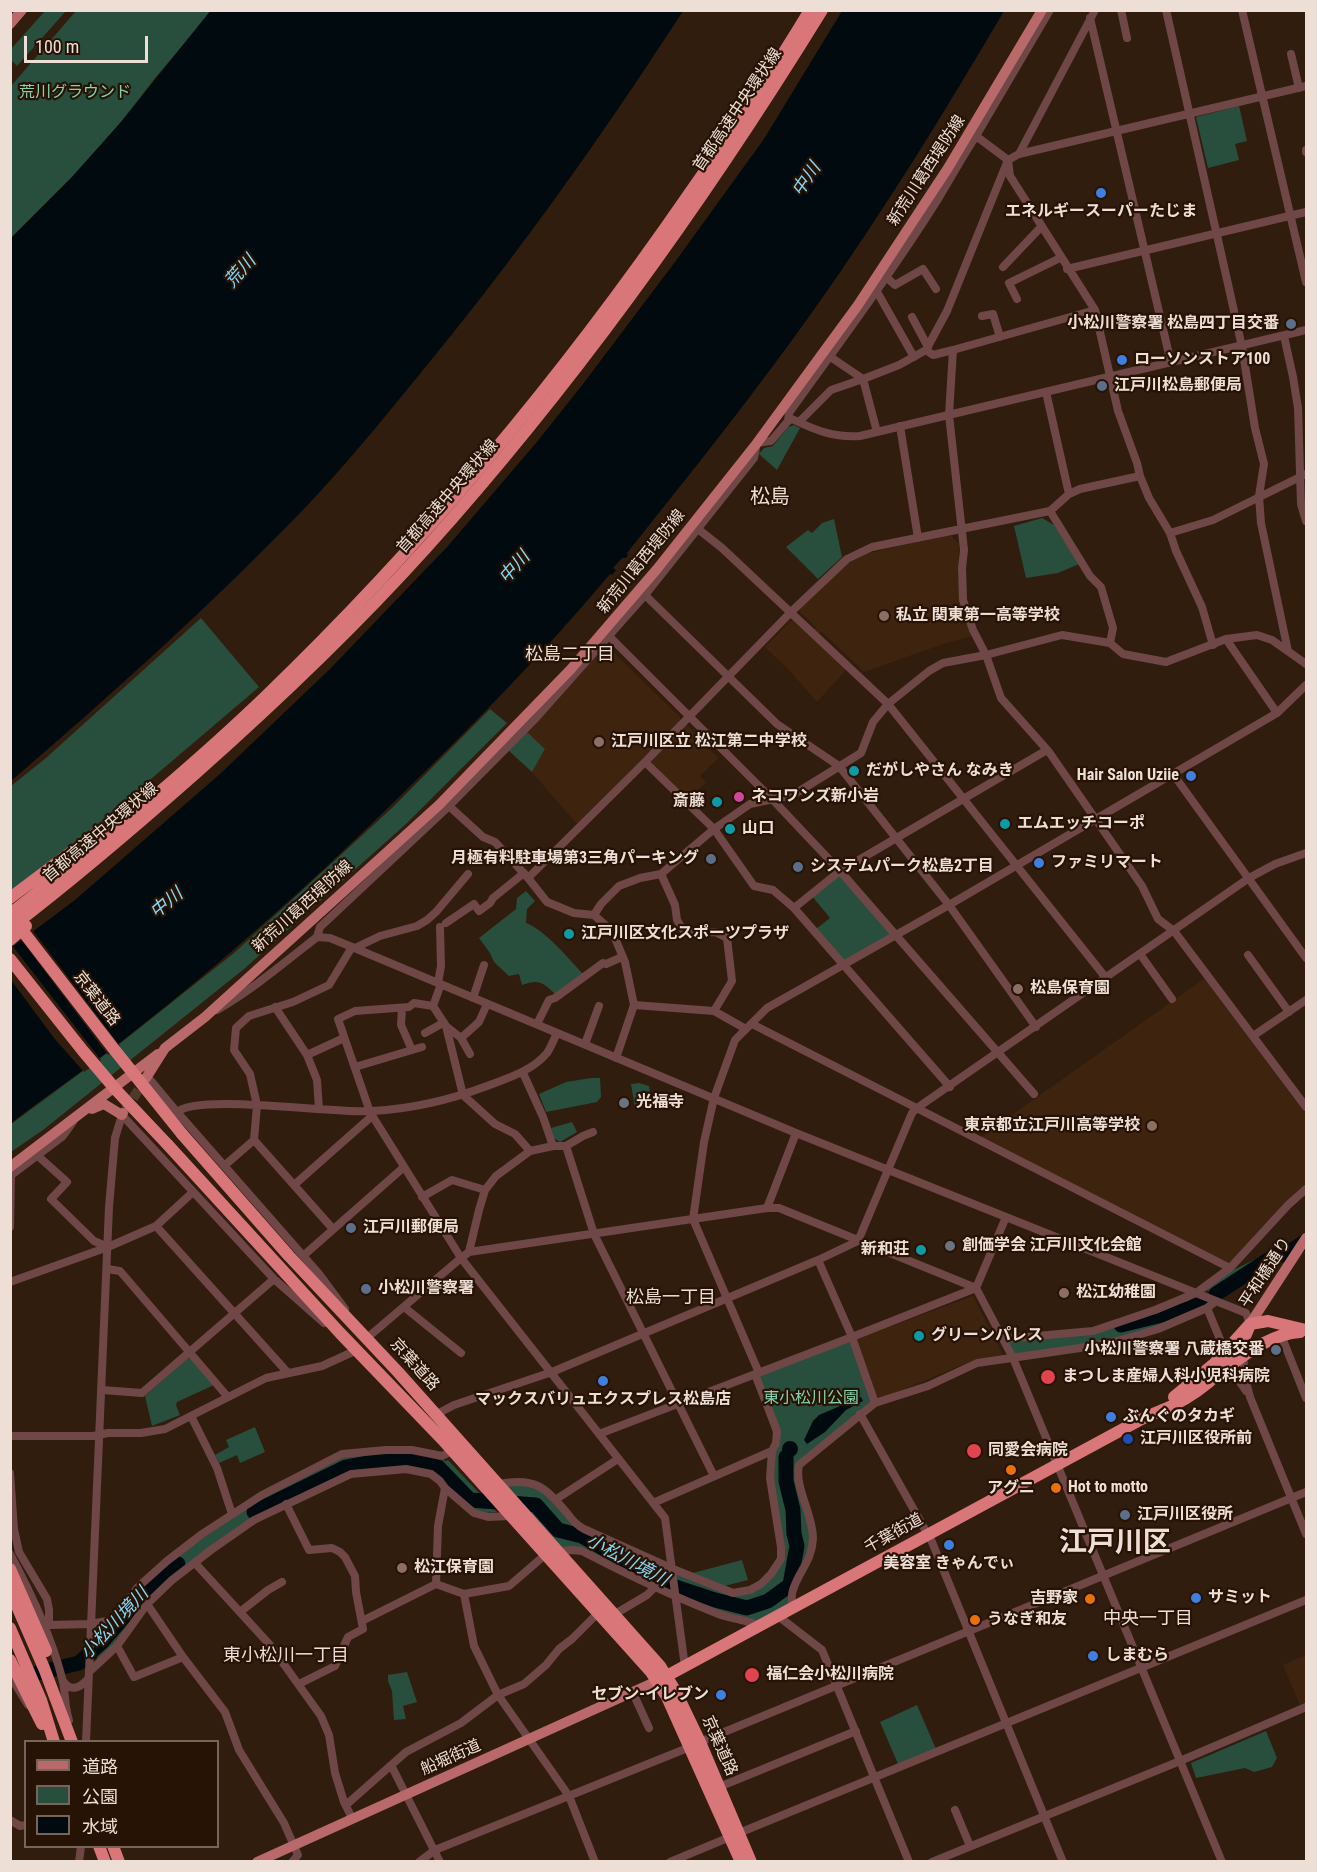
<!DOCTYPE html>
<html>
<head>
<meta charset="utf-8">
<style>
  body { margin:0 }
  #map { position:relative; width:1317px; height:1872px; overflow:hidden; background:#311d0d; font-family:"Roboto Condensed","Noto Sans JP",sans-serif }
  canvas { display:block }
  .frame { position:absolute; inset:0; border:12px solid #eddfd5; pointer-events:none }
  .legend { position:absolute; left:24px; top:1740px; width:195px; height:108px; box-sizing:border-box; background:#271305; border:2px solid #766558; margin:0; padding:8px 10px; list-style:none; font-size:18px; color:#eddfd5 }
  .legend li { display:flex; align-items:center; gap:12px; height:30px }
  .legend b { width:30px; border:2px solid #766558 }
  .scale { position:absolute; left:24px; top:36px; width:124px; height:27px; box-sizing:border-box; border:3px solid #eddfd5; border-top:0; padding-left:8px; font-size:18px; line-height:21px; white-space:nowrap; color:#eddfd5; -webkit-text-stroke:4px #271305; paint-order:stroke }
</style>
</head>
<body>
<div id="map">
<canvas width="1317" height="1872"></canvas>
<div class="frame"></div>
<ul class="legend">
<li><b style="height:8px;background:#ba696b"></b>道路</li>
<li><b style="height:16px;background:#284e3e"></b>公園</li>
<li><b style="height:16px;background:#000a0f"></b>水域</li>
</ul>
<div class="scale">100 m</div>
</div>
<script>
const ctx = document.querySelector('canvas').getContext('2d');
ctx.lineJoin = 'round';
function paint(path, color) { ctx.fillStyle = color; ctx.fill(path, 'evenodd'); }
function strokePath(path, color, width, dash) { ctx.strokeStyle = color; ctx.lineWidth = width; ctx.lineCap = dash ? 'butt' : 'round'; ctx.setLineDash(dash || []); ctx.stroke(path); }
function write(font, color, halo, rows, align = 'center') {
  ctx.font = font + ' "Roboto Condensed","Noto Sans JP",sans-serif'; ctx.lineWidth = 4.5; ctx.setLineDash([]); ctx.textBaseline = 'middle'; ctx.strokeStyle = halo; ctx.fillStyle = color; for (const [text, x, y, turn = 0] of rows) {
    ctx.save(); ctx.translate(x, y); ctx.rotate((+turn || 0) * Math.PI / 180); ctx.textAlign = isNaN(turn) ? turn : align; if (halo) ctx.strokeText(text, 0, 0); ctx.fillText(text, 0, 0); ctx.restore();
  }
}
paint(new Path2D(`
  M950,535L959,544L958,571L962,603L967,624L972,636L943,644L864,672L821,631L814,639L846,670L817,702L791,672L765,647L791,621H793L809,635L816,627L800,612L799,608L847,564L869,553Z
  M606,645L680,717V721L685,726H688L718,758L700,776L706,782L688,800L652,764V759L672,730L577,824L532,772L545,749L526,731Z
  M1205,978L1306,1114V1184L1285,1202L1229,1263L981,1137Z
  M973,1296L1003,1355L976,1359L878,1400L857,1339Z
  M1306,1655V1702L1300,1705L1283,1665Z`), '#3e240f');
paint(new Path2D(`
  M45,11H66L17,66L11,60V49Z
  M76,11H212L155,78L121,122L72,177L11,238V86Z
  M1239,106L1247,141L1235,144L1239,160L1208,168L1196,117Z
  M794,425L800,428L777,470L759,454L764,448L773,446L788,427Z
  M1042,518L1054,525L1079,564L1058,573L1026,578L1014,526Z
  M834,519L842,557L818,579L786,547L808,530L812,533L822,523Z
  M201,618L259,687L56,860L11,890V786L46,758Z
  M490,709L507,723L406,824L244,969L43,1130L11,1152L10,1125L122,1042L234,953L393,807Z
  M526,731L545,749L532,772L508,750Z
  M840,873L892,934L845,961L816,929L830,918L812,896Z
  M526,891L535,901L527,909L526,923C545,930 569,959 583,974L555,994C543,982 538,979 522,985L519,974L509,976L494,962L490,953L479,938L516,909L517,898Z
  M591,1078H600L601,1097L597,1102L546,1112L539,1094L566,1082Z
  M639,1083L649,1086L652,1106L635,1108L631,1084Z
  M572,1122L577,1132L560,1142L554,1138L551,1128Z
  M1289,1243L1271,1267L1220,1295L1203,1289L1221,1276Z
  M1196,1295L1212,1301L1206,1307L1156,1327L1118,1339L1014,1356L1006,1341L1093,1332Z
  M852,1337L875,1403L799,1465L813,1536L792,1591V1608L760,1626L722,1616L582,1551L559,1552L499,1484L535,1483L577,1525L723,1589L750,1590L781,1559L770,1478L776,1443L755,1374Z
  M192,1358L214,1385L177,1402L176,1405L180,1415L152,1426L145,1396L187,1359Z
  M255,1427L265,1452L240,1463L237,1455L219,1463L215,1455L229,1447L226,1440Z
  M413,1452L446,1461L448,1460L497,1512L485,1513L475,1511L464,1502L441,1475L430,1468L406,1464L350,1470L192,1560L97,1662L98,1634L114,1622L144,1584L186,1550L241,1511L263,1498L344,1457L387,1453Z
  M742,1560L748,1580L724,1586L693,1573Z
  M407,1672L417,1702L403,1706L406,1719L394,1720L392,1691L388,1681V1675Z
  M917,1705L936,1749L898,1764L880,1722Z
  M1266,1731L1277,1758L1272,1767L1254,1772L1245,1768L1196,1778L1191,1763Z`), '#284e3e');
paint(new Path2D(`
  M211,10L683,11C599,141 509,267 410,386C375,429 340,471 302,511C210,606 111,695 11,781V238L72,177L121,122Z
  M842,11H1004C944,113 882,214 813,311C754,394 691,473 627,553L628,555L626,558H622L613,568L616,570L612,575L610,574C543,654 470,728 395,801C310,884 221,964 127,1037C89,1067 49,1094 11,1123V948L75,900L220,774L330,669L448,546L536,443L583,384L675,262L764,139Z
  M861,1397L863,1401L846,1410L825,1432L807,1444L804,1440L813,1421L819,1415Z
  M782 1449a8 8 0 1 1 16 0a8 8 0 1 1-16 0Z`), '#000a0f');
paint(new Path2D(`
  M31,928L120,1046L108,1055L19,937Z
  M11,944L101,1060L84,1072L54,1038L11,980Z`), '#311d0d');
strokePath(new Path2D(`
  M1216,1294L1274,1256L1286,1254L1306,1241
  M1121,1325L1191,1308L1201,1302
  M254,1512L346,1467L378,1461L408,1459L438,1467L470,1500L536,1505L558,1530L582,1536L661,1582L715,1600L747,1608L768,1601L790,1585L797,1546L794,1534L793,1510L786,1481V1457
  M17,1678L79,1663L102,1642L155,1581L178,1564`), '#000a0f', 15);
strokePath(new Path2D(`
  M125,1111L146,1078`), '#4d3a2b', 10, [10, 5]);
strokePath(new Path2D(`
  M1121,10L1127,38
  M1166,10L1228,284L1242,347L1255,428L1264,464L1259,496L1261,523L1288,651
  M1242,10L1306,282
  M1090,18L1171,363
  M1291,54L1299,88
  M976,136L1050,10
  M1306,150V152
  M1019,154L1095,10
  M1003,267L1041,227
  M1067,269L1306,212
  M885,276L895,285L923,269L936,289
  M876,290L914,357
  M1017,299L1009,283L1060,258
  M982,316L993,314L1000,337
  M912,317L928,347
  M1284,336L1293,377L1298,408L1301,504L1306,521
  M926,350L933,355L953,350L949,415L964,550L962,568L963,600L973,630L986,655L1001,698L1049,752L1142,886L1158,919L1174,931L1306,1107
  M953,350L1095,310
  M829,356L863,379L877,432
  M1046,392L1069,494
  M788,421L789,413C840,342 892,272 938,199C951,178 962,157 976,136L1008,160L1010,176L1095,310L1118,411L1137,463L1140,476L1149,498L1170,533L1176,551L1202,607L1213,645
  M799,422L831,390L863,379L899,365L926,350L947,311L1008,160L1019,154L1306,86
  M900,426L918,538
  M1050,511L1090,576L1101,587L1113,628L1110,643
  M698,529L722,548L888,704L1106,978
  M1170,533L1213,520L1306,474
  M645,595L777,724L839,766L949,905L1036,1027
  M609,636L773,800L840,871L1034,1094
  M1226,639L1277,713
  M645,762L714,829L754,886L773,890L794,908L950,1087
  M1173,774L1306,958
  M449,806L483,837L495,842L528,878L547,902L574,913L594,915L612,931L625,962L634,1005L616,1058
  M661,874L675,905L677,920L685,933L715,932L727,938L732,981L714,1011
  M528,878L645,762L791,612L847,559L872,547L1050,511L1069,494L1080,489L1140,476
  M794,908L840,871L1047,750
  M594,915L601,904L619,886L640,878L661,874L714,829L750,804L793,795L861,753L873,722L888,704L929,671L943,663L986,655L1062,635L1110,643L1123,654L1166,662L1226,639L1257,635L1272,640L1306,664
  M446,923L474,904L479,911L490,903L493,898L524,873
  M317,937L330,938L352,947L796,1133L1246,1313L1250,1324
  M355,948L380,936L417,926L427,920L436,912L468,874
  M1140,954L1172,999
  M1248,955L1289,1012
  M438,983L441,966L440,927
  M473,998L484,965
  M634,1005L714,1011L746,1029
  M433,1006L441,984
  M275,1007L307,1055L317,1080L319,1109
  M402,1008L401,1025L412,1050
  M217,1010C253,989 284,963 317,937L320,927L449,806L534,720L645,595L754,458L757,443L771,441L788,421L792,419C815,430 834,438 860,436L1306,330
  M537,1024L549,1000L555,998L603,963L606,964L622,957
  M752,1024L1230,1268
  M446,1026L433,1006L414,1003L409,1007L355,1011L338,1019L370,1112L461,1258L665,1518L685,1667
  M425,1033L443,1023
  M1253,1036L1306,1000
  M461,1038L479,1022L487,1004
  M585,1044L599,1006
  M470,1054L461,1038L446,1026L463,1095L495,1124L515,1134L530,1151
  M307,1055L344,1038
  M355,1067L422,1047
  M523,1073L543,1117L553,1146H566L594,1234L714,1476
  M147,1076L177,1112L319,1274L345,1309
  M177,1112C199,1093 335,1114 372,1111C411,1109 450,1100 487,1086C508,1078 532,1071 547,1053C551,1047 554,1039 557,1033
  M566,1146L583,1136L593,1132
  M38,1156L67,1182L51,1199L94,1241L108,1247
  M224,1166L254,1140
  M10,1176L63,1136L73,1122
  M294,1185L372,1116
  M422,1197L452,1180L485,1190
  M767,1208L796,1133
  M156,1226L288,1373
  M10,1227L11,1176
  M333,1229L254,1140L257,1105L250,1074L234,1050L236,1028L249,1016L293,1002L329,985L352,947
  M469,1252L479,1210L485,1190L496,1176L530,1151L553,1146
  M303,1256L404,1167
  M818,1260L858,1241L912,1113L917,1108L1249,878L1275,864L1306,853
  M107,1269L120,1271L227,1396
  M10,1282L108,1247L156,1226L193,1192
  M404,1307L461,1353
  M1207,1308L1222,1344L1229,1348
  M1281,1335L1306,1398
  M367,1338L461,1258L469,1252L767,1208H779L976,1288L1013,1358L1222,1862
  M1003,1339L1093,1331L1155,1310L1196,1293L1230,1268L1288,1205L1306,1189
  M1243,1354L1245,1378L1250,1397L1306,1534
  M759,1373L693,1219L704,1142L714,1098L735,1040L767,1008L949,905L1277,713L1306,685
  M1217,1375C1235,1371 1237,1378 1246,1391
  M102,1390L142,1393L274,1279
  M875,1403L852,1337L976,1288L1006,1217
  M437,1414L454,1405L552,1372L818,1260L852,1337L599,1434
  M860,1414L932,1542L1063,1862
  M191,1416L217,1468L232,1514
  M10,1436H93L108,1433H141L165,1429L266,1378L322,1366L357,1350
  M10,1473L14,1529L19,1552L47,1599L49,1610V1625
  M499,1484C535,1477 545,1487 567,1513C572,1520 576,1525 584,1529L673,1569L733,1593L750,1590L761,1584L771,1574L781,1559V1547L770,1478L772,1451L776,1443L777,1431L755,1374
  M555,1500L618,1459
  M653,1503L772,1451
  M286,1504L309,1550L332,1548L340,1552L345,1557L355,1576L356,1592L363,1629L348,1637L335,1666L299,1684
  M559,1552L571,1550L582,1551C626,1574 670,1595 716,1613C730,1619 745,1619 760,1626
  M10,1554C31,1593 51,1636 62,1678C66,1692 64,1706 69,1720
  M195,1563L270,1645L321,1716L329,1735L335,1773L344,1802L352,1818
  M436,1584L438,1526L445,1488
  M464,1594L474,1646L498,1695L569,1796L595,1862
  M147,1604L183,1657
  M792,1608C792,1603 791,1595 793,1590C799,1570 812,1562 813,1538C813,1514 794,1487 799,1465L875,1403L928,1386L977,1363L1080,1348L1118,1341L1158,1329L1207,1308L1216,1301
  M240,1612L268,1590L282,1582
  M615,1614L647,1595L655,1587
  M778,1616L822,1650L909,1862
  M362,1621L436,1584L464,1594L509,1586L545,1555
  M44,1627L49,1625L90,1624L107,1621L116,1616L138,1587L167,1561L202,1534L262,1495L342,1454L386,1450H412L442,1456L452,1451
  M117,1646L134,1677L183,1657L225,1712L239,1750L284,1823L298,1855L292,1862
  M89,1672L117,1646L147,1604L172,1580L211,1550L254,1520L351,1474L406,1469L431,1474L440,1481L445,1488L474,1513L488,1517L510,1516
  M10,1676L28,1705
  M63,1681C71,1693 81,1687 88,1679
  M633,1693L649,1728
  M86,1742L109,1207L115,1138L122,1115L274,1279L324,1323
  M700,1742L1306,1492
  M391,1765L440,1862
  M719,1787L856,1731
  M346,1805L406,1752L461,1723L498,1695L524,1684L546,1665L559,1649L572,1639L598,1613
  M955,1810L970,1846
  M10,1820L20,1826L26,1825
  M739,1833L1306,1600
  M79,1862L81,1846
  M419,1862L435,1850L690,1747
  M670,1862L730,1837
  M932,1862L1180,1761L1306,1707`), '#6f4747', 8);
strokePath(new Path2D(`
  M10,24L22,10
  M146,1078L165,1048L205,1017L439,805L571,669L657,569L757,443L858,305L948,168L1042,10
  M92,1109L104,1104L122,1115L123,1113
  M10,1167L158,1054
  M1250,1324L1306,1238
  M257,1862L657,1681`), '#ba696b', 10);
strokePath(new Path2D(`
  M10,898L110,823
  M10,914C98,845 185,774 266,696C426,542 563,377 689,194C731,134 772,73 810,10
  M182,1134L289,1256L398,1372L660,1666L676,1692L700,1742L751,1862
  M168,1145L340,1333L442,1439L651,1672L667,1697L741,1862
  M1232,1364C1252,1349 1274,1334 1300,1332
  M1174,1397L1214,1364L1250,1324L1268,1321L1306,1330
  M10,1569L46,1651
  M10,1590L44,1668L72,1742
  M10,1628L41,1700L54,1742
  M10,1660L42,1724
  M661,1679L1138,1421C1149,1415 1161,1411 1172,1406C1206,1389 1238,1361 1250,1324
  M99,1846L105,1862
  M113,1846L119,1862`), '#d87679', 12);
strokePath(new Path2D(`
  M18,925L113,1048L182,1134
  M10,928C74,879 136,826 196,773C276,702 354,628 426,548C575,382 705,200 822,10
  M10,940L26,926
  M10,959L83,1051L117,1091L168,1145`), '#d87679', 12);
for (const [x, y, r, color] of [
  [1101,193,6,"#3f7fe0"],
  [1291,324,6,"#5c6f8a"],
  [1122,360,6,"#3f7fe0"],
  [1102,386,6,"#5c6f8a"],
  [884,616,6,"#8d6e63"],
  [599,742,6,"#8d6e63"],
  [854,771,6,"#0f9aa8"],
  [1191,776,6,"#3f7fe0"],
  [739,797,6,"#d1479c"],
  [717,802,6,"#0f9aa8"],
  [1005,824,6,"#0f9aa8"],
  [730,829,6,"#0f9aa8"],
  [711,859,6,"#5c6f8a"],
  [1039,863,6,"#3f7fe0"],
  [798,867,6,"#5c6f8a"],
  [569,934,6,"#0f9aa8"],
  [1018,989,6,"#8d6e63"],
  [624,1103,6,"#6b7280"],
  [1152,1126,6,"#8d6e63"],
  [351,1228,6,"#5c6f8a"],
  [950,1246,6,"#6b7280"],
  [921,1250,6,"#0f9aa8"],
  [366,1289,6,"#5c6f8a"],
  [1064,1293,6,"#8d6e63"],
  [919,1336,6,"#0f9aa8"],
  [1276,1350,6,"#5c6f8a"],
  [1048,1377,8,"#e0444e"],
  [603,1381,6,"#3f7fe0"],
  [1111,1417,6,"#3f7fe0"],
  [1128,1439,6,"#1a4fb4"],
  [974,1451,8,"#e0444e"],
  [1011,1470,6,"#e8710a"],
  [1056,1488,6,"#e8710a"],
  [1125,1515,6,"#5c6f8a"],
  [949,1545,6,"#3f7fe0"],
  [402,1568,6,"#8d6e63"],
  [1196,1598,6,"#3f7fe0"],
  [1090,1599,6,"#e8710a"],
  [975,1620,6,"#e8710a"],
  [1093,1656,6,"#3f7fe0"],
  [752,1675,8,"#e0444e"],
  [721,1695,6,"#3f7fe0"]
]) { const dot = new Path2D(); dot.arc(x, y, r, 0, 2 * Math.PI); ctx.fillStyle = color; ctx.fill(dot); strokePath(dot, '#271305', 2); }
write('16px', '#84d2ae', '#271305', [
  ["荒川グラウンド",75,93],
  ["東小松川公園",811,1399]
]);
write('16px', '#eddfd5', '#271305', [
  ["首都高速中央環状線",738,110,-56],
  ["新荒川葛西堤防線",927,171,-57],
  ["首都高速中央環状線",448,497,-49],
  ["新荒川葛西堤防線",642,562,-51],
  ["首都高速中央環状線",101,833,-40],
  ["新荒川葛西堤防線",303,907,-42],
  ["京葉道路",96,999,52],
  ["平和橋通り",1266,1273,-57],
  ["京葉道路",414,1365,48],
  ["千葉街道",894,1534,-29],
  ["京葉道路",719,1746,66],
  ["船堀街道",451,1758,-24]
]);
write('bold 16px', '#eddfd5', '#271305', [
  ["エネルギースーパーたじま",1101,212,"center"],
  ["小松川警察署 松島四丁目交番",1279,324,"right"],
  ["ローソンストア100",1134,360],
  ["江戸川松島郵便局",1114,386],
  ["私立 関東第一高等学校",896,616],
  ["江戸川区立 松江第二中学校",611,742],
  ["だがしやさん なみき",866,771],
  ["Hair Salon Uziie",1179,776,"right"],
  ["ネコワンズ新小岩",751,797],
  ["斎藤",705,802,"right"],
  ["エムエッチコーポ",1017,824],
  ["山口",742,829],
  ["月極有料駐車場第3三角パーキング",699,859,"right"],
  ["ファミリマート",1051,863],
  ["システムパーク松島2丁目",810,867],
  ["江戸川区文化スポーツプラザ",581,934],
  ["松島保育園",1030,989],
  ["光福寺",636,1103],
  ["東京都立江戸川高等学校",1140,1126,"right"],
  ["江戸川郵便局",363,1228],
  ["創価学会 江戸川文化会館",962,1246],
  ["新和荘",909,1250,"right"],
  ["小松川警察署",378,1289],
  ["松江幼稚園",1076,1293],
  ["グリーンパレス",931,1336],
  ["小松川警察署 八蔵橋交番",1264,1350,"right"],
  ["まつしま産婦人科小児科病院",1062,1377],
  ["マックスバリュエクスプレス松島店",603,1400,"center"],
  ["ぶんぐのタカギ",1123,1417],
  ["江戸川区役所前",1140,1439],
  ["同愛会病院",988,1451],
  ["Hot to motto",1068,1488],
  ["アグニ",1011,1489,"center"],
  ["江戸川区役所",1137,1515],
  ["美容室 きゃんでぃ",949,1564,"center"],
  ["松江保育園",414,1568],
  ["サミット",1208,1598],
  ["吉野家",1078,1599,"right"],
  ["うなぎ和友",987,1620],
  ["しまむら",1105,1656],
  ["福仁会小松川病院",766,1675],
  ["セブン-イレブン",709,1695,"right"]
], 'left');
write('italic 18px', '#85d9f8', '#271305', [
  ["中川",807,180,-56],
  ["荒川",241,272,-49],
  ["中川",515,568,-49],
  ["中川",167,904,-40],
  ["小松川境川",627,1561,28],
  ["小松川境川",115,1624,-47]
]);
write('18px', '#eddfd5', '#271305', [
  ["松島二丁目",570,655],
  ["松島一丁目",671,1298],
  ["中央一丁目",1148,1619],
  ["東小松川一丁目",286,1656]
]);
write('20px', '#eddfd5', '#271305', [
  ["松島",770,498]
]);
write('bold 28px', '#eddfd5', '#271305', [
  ["江戸川区",1115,1544]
]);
</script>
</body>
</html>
